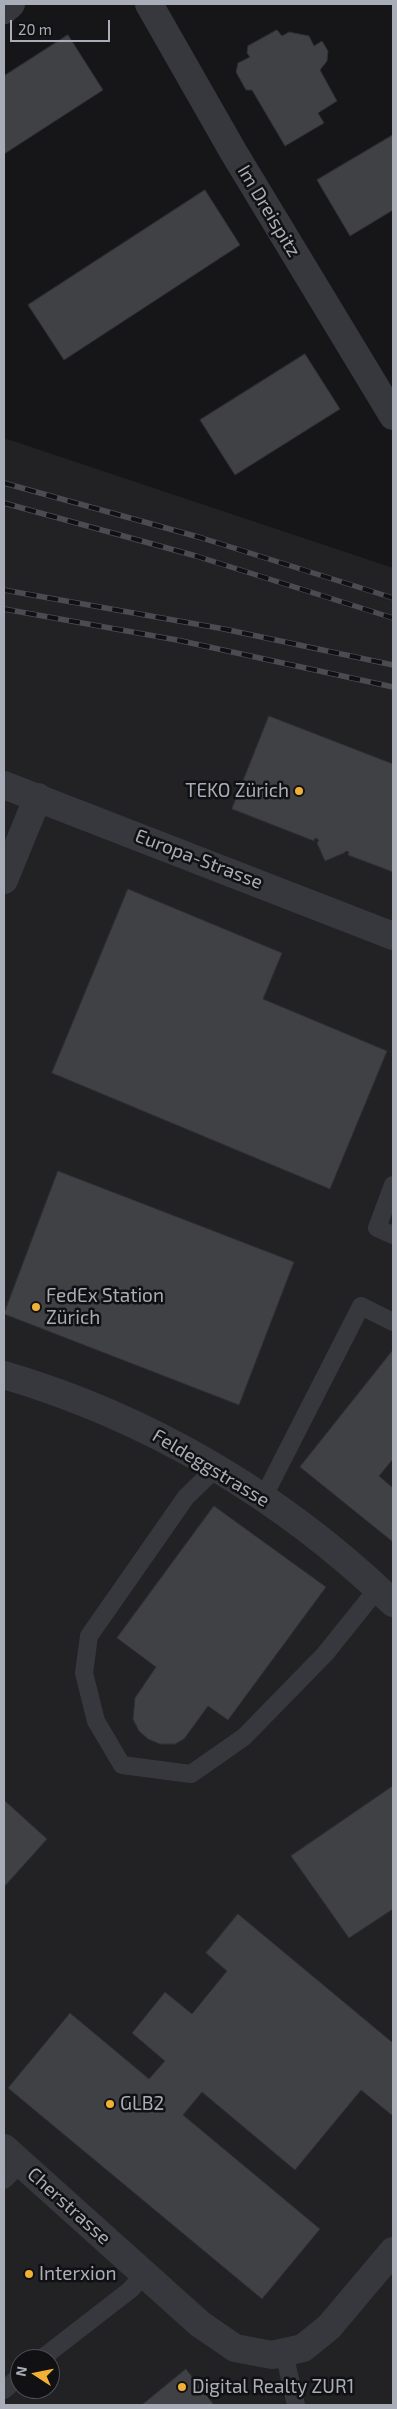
<!DOCTYPE html>
<html>
<head>
<meta charset="utf-8">
<style>
  body { margin:0 }
  #map { position:relative; width:397px; height:2409px; overflow:hidden; background:#161618; font-family:"Exo 2",sans-serif }
  canvas { display:block }
  .frame { position:absolute; inset:0; border:5px solid #a8adb8; pointer-events:none }
  .north { position:absolute; left:10px; top:2349px; width:50px; height:50px; box-sizing:border-box; background:#111113; border:1px solid #4d4f55; border-radius:50%; rotate:281deg; font-size:14px; font-weight:700; line-height:20px; text-align:center; color:#a8adb8 }
  .north::after { content:''; display:block; margin:auto; width:18px; height:22px; background:#f2b134; clip-path:polygon(50% 0,100% 100%,50% 72%,0 100%) }
  .scale { position:absolute; left:10px; top:20px; width:100px; height:22px; box-sizing:border-box; border:2px solid #a8adb8; border-top:0; padding-left:6px; font-size:15px; line-height:18px; white-space:nowrap; color:#a8adb8; -webkit-text-stroke:4px #111113; paint-order:stroke }
</style>
</head>
<body>
<div id="map">
<canvas width="397" height="2409"></canvas>
<div class="frame"></div>
<div class="north">N</div>
<div class="scale">20 m</div>
</div>
<script>
const ctx = document.querySelector('canvas').getContext('2d');
ctx.lineJoin = 'round';
function paint(path, color) { ctx.fillStyle = color; ctx.fill(path, 'evenodd'); }
function strokePath(path, color, width, dash) { ctx.strokeStyle = color; ctx.lineWidth = width; ctx.lineCap = dash ? 'butt' : 'round'; ctx.setLineDash(dash || []); ctx.stroke(path); }
function write(font, color, halo, rows, align = 'center') {
  ctx.font = font + ' "Exo 2",sans-serif'; ctx.lineWidth = 5; ctx.setLineDash([]); ctx.textBaseline = 'middle'; ctx.strokeStyle = halo; ctx.fillStyle = color; for (const [text, x, y, turn = 0] of rows) {
    ctx.save(); ctx.translate(x, y); ctx.rotate((+turn || 0) * Math.PI / 180); ctx.textAlign = isNaN(turn) ? turn : align; if (halo) ctx.strokeText(text, 0, 0); ctx.fillText(text, 0, 0); ctx.restore();
  }
}
paint(new Path2D(`
  M4,438L393,568V2405H4ZM20,2359H50V2389H20Z`), '#222225');
const building = new Path2D(`
  M277,30L282,36L289,32L309,36L314,46L322,41L328,51L327,61L320,70L337,101L318,113L324,123L285,146L252,90H246L236,72L238,63L250,57L247,53L248,46Z
  M68,35L103,90L4,154V76Z
  M393,135V210L350,236L317,180Z
  M205,190L240,245L64,360L28,305Z
  M305,354L340,409L235,475L200,420Z
  M269,716L393,764V872L348,855L349,852L346,851L344,853L325,861L317,843L319,840L315,838L314,841L232,809Z
  M128,889L282,953L263,999L387,1051L330,1189L52,1073Z
  M58,1171L294,1262L239,1405L4,1314Z
  M393,1350V1459L379,1476L393,1488V1542L300,1467Z
  M214,1506L326,1587L228,1720L208,1706L184,1739L175,1744H160L148,1739L139,1731L133,1719L135,1698L156,1667L117,1638Z
  M393,1786V1909L349,1938L291,1856Z
  M4,1800L47,1839L4,1887Z
  M238,1914L393,2043V2116L361,2090L295,2170L202,2092L183,2115L320,2229L262,2299L8,2088L70,2013L149,2079L165,2061L132,2033L165,1992L192,2014L227,1971L206,1953Z
  M186,2369L214,2405H142Z`);
paint(building, '#404145');
strokePath(building, '#303034', 1);
strokePath(new Path2D(`
  M393,1185L377,1228L393,1235
  M217,1467L186,1497L89,1636L84,1673L96,1721L122,1765L191,1774L244,1737L325,1654L378,1588
  M263,1498L361,1306L393,1322
  M4,2180L21,2163
  M284,2353L296,2405
  M41,2359L130,2290L145,2274
  M4,2390L20,2376`), '#37383d', 18);
strokePath(new Path2D(`
  M149,4L234,153L393,416
  M4,10L11,4
  M4,785L393,936
  M4,880L38,797
  M4,1375C150,1418 283,1497 393,1603
  M4,2148L200,2324L235,2348L272,2355L303,2348L329,2327L393,2251`), '#37383d', 28);
const rail = new Path2D(`
  M4,483L202,538L393,598
  M4,503L196,556L393,618
  M4,590L224,629L393,665
  M4,609L177,640L393,687`);
strokePath(rail, '#4a4c52', 5.5);
strokePath(rail, '#111113', 4, [11]);
for (const [x, y, r, color] of [
  [299,791,5,"#f2b134"],
  [36,1307,5,"#f2b134"],
  [110,2104,5,"#f2b134"],
  [29,2274,5,"#f2b134"],
  [182,2387,5,"#f2b134"]
]) { const dot = new Path2D(); dot.arc(x, y, r, 0, 2 * Math.PI); ctx.fillStyle = color; ctx.fill(dot); strokePath(dot, '#111113', 2); }
write('19px', '#a8adb8', '#111113', [
  ["Im Dreispitz",269,211,59],
  ["Europa-Strasse",199,859,21],
  ["Feldeggstrasse",211,1468,31],
  ["Cherstrasse",69,2206,42]
]);
write('19px', '#a8adb8', '#111113', [
  ["TEKO Zürich",289,791,"right"],
  ["FedEx Station",46,1296],
  ["Zürich",46,1318],
  ["GLB2",120,2104],
  ["Interxion",39,2274],
  ["Digital Realty ZUR1",192,2387]
], 'left');
</script>
</body>
</html>
